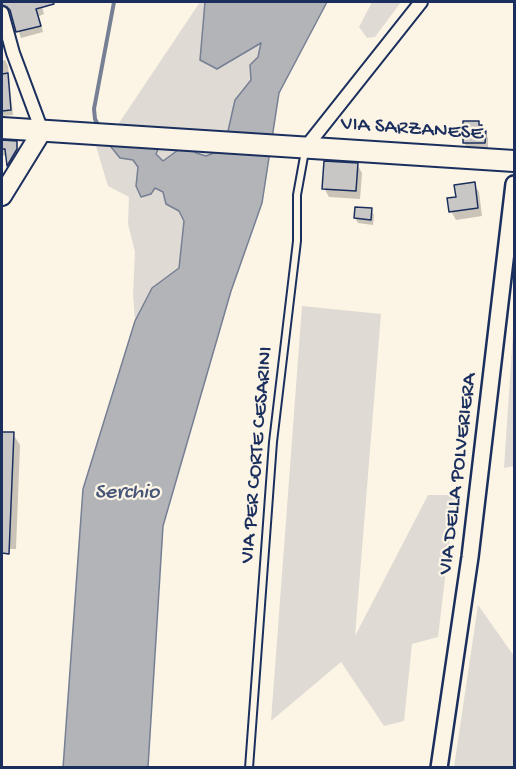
<!DOCTYPE html>
<html>
<head>
<meta charset="utf-8">
<style>
  body { margin:0 }
  #map { position:relative; width:516px; height:769px; overflow:hidden; background:#fcf5e5; font-family:"Gochi Hand",sans-serif }
  canvas { display:block }
  .frame { position:absolute; inset:0; border:3px solid #1b2f5e; pointer-events:none }
</style>
</head>
<body>
<div id="map">
<canvas width="516" height="769"></canvas>
<div class="frame"></div>
</div>
<script>
const ctx = document.querySelector('canvas').getContext('2d');
ctx.lineJoin = 'round';
function paint(path, color) { ctx.fillStyle = color; ctx.fill(path, 'evenodd'); }
function strokePath(path, color, width, dash) { ctx.strokeStyle = color; ctx.lineWidth = width; ctx.lineCap = dash ? 'butt' : 'round'; ctx.setLineDash(dash || []); ctx.stroke(path); }
function write(font, color, halo, rows, align = 'center') {
  ctx.font = font + ' "Gochi Hand",sans-serif'; ctx.lineWidth = 4.5; ctx.setLineDash([]); ctx.textBaseline = 'middle'; ctx.strokeStyle = halo; ctx.fillStyle = color; for (const [text, x, y, turn = 0] of rows) {
    ctx.save(); ctx.translate(x, y); ctx.rotate((+turn || 0) * Math.PI / 180); ctx.textAlign = isNaN(turn) ? turn : align; if (halo) ctx.strokeText(text, 0, 0); ctx.fillText(text, 0, 0); ctx.restore();
  }
}
paint(new Path2D(`
  M200,2H205L200,60L227,64L261,42L258,57L250,65L251,80L235,100L224,149L206,156L196,153L192,142L185,145L163,162L156,154L164,137L133,160L138,167L136,186L155,188L164,192L166,204L179,211L184,221L179,268L152,288L135,321L133,294L135,252L128,224L129,197L108,186L95,143L107,141Z
  M372,2H401L375,37L367,38L359,27Z
  M302,306L381,314L355,636L428,495H455L438,637L412,644L404,721L384,726L341,662L271,721Z
  M514,332V466L504,468L513,333Z
  M478,605L514,656V767H454Z`), '#dfdbd4');
const water = new Path2D(`
  M205,2H327L279,93L262,203L231,291L163,526L148,767L63,768L83,489L135,321L152,288L179,268L184,221L179,211L166,204L163,192L155,188L151,194L141,197L136,186L138,167L133,160L120,158L107,142L164,136L156,154L163,161L185,145L192,142L196,153L206,156L224,149L235,100L251,80L250,65L258,57L261,43L217,69L200,60Z`);
paint(water, '#b2b4b8');
strokePath(water, '#767f94', 1.5);
paint(new Path2D(`
  M2,2H41L44,14L39,16L43,32L21,38L12,13H2Z
  M5,60L8,66L13,115L2,116V61Z
  M478,123L488,138V148H467L464,142Z
  M2,142H16L19,149L20,156L11,171L8,166L7,155L2,156Z
  M357,164L362,173L360,199L329,197L324,188Z
  M474,184L479,192L482,216L456,220L451,211L458,198Z
  M371,210L374,215L373,225L358,223L355,218Z
  M2,433L13,434L20,445L16,549H2Z`), '#0003');
strokePath(new Path2D(`
  M99,127L95,119L94,109L114,2`), '#767f94', 4);
const building = new Path2D(`
  M2,2H53L54,4L36,9L41,26L16,32L10,10L7,7L2,5Z
  M8,73L11,110L2,111V74Z
  M463,121H479V125H482L481,131H486L485,143H463Z
  M2,140L17,141V149L7,166L5,149H2Z
  M324,161L358,163L356,191L322,189Z
  M475,182L478,208L449,212L447,198L456,197L454,185Z
  M355,207L372,208L371,220L354,218Z
  M2,432H14L9,554L2,553Z`);
paint(building, '#c8c7c6');
strokePath(building, '#1b2f5e', 1.5);
const service = new Path2D(`
  M249,768L273,442L297,241V195L305,151`);
const minor = new Path2D(`
  M2,13L13,53L42,131
  M306,147L421,2`);
const tertiary = new Path2D(`
  M439,768L470,557L514,184`);
const secondary = new Path2D(`
  M2,196L42,131`);
const primary = new Path2D(`
  M2,128L514,161`);
strokePath(service, '#1b2f5e', 10);
strokePath(minor, '#1b2f5e', 16);
strokePath(tertiary, '#1b2f5e', 20);
strokePath(secondary, '#1b2f5e', 22);
strokePath(primary, '#1b2f5e', 24);
strokePath(service, '#fcf5e5', 6);
strokePath(minor, '#fcf5e5', 12);
strokePath(tertiary, '#fcf5e5', 15);
strokePath(secondary, '#fcf5e5', 18);
strokePath(primary, '#fcf5e5', 20);
write('21px', '#1b2f5e', '#fcf5e5', [
  ["VIA SARZANESE",412,130,4],
  ["VIA PER CORTE CESARINI",258,455,-85],
  ["VIA DELLA POLVERIERA",459,474,-83]
]);
write('italic 22px', '#485779', '#fcf5e5', [
  ["Serchio",127,494]
]);
</script>
</body>
</html>
